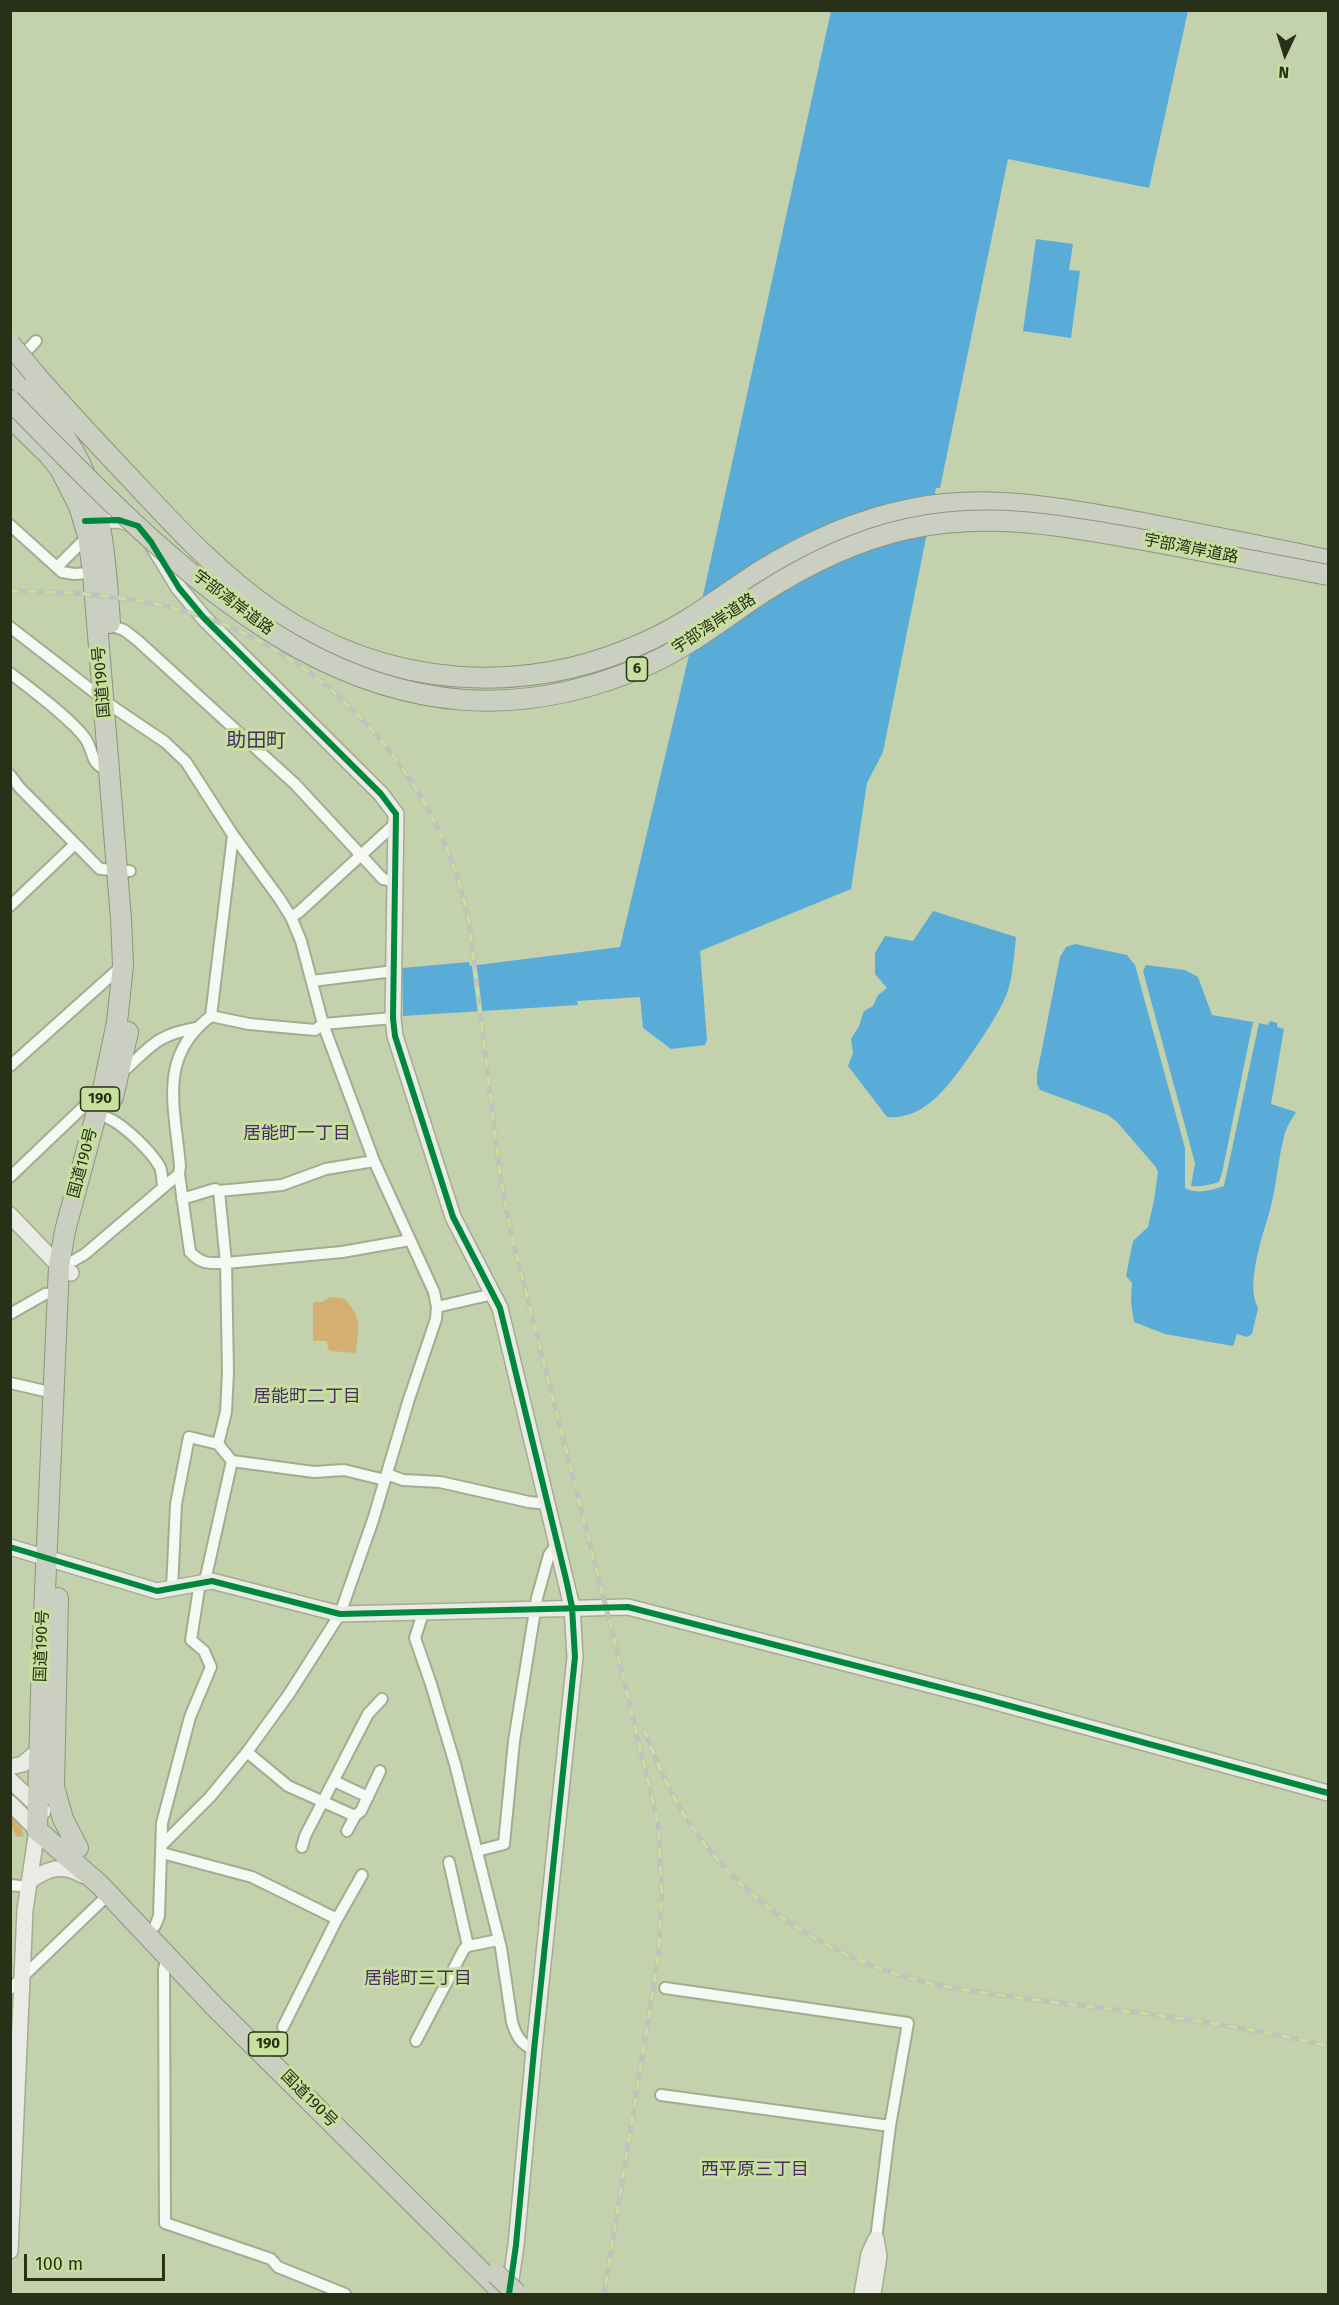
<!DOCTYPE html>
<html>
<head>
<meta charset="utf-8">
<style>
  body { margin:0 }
  #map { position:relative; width:1339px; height:2305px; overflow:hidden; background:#c4d1ad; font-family:"Fira Sans",sans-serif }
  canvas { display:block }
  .frame { position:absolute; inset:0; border:12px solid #283117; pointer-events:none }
  .north { position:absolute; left:1255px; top:24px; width:60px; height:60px; -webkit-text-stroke:4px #c7e09e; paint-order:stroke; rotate:184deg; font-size:16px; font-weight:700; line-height:24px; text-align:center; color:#283117 }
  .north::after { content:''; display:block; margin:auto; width:21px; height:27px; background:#283117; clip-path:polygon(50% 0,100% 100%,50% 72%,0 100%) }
  .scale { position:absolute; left:24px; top:2254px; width:141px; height:27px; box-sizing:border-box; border:3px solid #283117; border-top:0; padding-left:8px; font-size:18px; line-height:21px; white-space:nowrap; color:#283117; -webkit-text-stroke:4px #c7e09e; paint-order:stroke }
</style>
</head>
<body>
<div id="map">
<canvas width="1339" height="2305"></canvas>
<div class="frame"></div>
<div class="north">N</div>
<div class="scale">100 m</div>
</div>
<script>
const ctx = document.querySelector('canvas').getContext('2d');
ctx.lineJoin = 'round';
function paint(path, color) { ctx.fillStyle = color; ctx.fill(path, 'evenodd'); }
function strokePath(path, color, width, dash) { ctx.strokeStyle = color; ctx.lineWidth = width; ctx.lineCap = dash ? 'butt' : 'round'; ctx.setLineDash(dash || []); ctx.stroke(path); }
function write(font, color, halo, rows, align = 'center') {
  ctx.font = font + ' "Fira Sans","Noto Sans JP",sans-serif'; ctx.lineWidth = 6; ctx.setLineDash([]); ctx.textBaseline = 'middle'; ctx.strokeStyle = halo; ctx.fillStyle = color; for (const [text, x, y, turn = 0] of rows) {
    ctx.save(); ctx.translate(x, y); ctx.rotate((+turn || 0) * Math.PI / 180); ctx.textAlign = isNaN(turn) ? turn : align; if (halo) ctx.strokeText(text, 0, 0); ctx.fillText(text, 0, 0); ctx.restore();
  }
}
paint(new Path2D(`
  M330,1297L345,1299C363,1320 358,1326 356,1353L331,1351L328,1349L327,1341H313V1302H322Z
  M10,1811L20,1822L24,1836L16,1837L11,1825Z`), '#d3af72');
paint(new Path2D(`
  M831,11H1188L1149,188L1008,159L940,488H936L883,752L867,783L851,889L700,951L707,1040L705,1045L671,1049L643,1028L640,997L577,1001L578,1005L403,1016L402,968L469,962L470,966L620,947L702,600Z
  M1036,239L1073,244L1069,270L1080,271L1071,338L1023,331Z
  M933,911L1016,937C1014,955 1013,978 1006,996C998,1014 987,1030 976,1047C955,1076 929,1121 887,1117L848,1066L853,1053L851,1039L859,1026L864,1011L873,1006L878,995L887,988L875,974V953L885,936L913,941Z
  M1075,944L1127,955L1135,965L1185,1148V1188C1197,1195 1211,1190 1224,1186L1259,1023L1268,1025L1270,1021L1277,1023V1027L1284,1029L1271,1104L1296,1112C1292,1119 1287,1126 1285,1133C1278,1158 1277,1184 1270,1210C1263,1234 1245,1285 1258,1308L1252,1334L1247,1337L1237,1334L1233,1346L1165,1334L1134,1322L1131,1302L1132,1283L1126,1276L1133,1241L1148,1227L1154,1200L1158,1172L1155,1166L1117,1122L1108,1115L1040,1090L1037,1084V1074L1060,957L1066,947Z
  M1146,965L1185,970L1198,977L1212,1015L1253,1022L1222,1173L1219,1182C1209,1185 1201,1187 1191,1186L1195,1163L1143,971Z`), '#59acd8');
const street = new Path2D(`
  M18,360L36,341
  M10,525L62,572L74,574L93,573
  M57,567L88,536
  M106,624L124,630L137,640L295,784L383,879L395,882
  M10,627L116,709L165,742L186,762L233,835L279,898L291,917L301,941L323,1024L374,1161L434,1292L437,1307L436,1319L409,1399L373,1520L340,1614L289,1694L247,1752L210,1797L162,1845
  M10,673C31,689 70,718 85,738C95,752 89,765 109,770
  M10,775L20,788L100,869L130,871
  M233,835L211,1016C157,1057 175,1107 180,1166L179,1174L190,1252C202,1265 209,1263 226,1263L342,1252L410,1240
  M10,906L75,844
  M291,917L299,912L396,823
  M312,981L394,971
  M211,1016L249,1024L315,1030L323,1024L393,1018
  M10,1066L123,965
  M121,1071L127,1068C154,1043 158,1035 196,1028
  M108,1118C124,1125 151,1151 160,1167C162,1172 162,1179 163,1185
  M10,1177L99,1092
  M182,1199L215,1189L219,1191L282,1185L326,1169L374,1161
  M73,1261L85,1254L179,1174
  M437,1307L493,1294
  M10,1314L45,1294L58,1293
  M10,1383L54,1393
  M218,1444L226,1412L228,1372L226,1263L219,1191
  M387,1474L403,1480L440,1482L529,1502L548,1504
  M205,1581L232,1461
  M172,1589L176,1504L189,1437L218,1444L232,1461L314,1472L344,1470L385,1480
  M423,1613L415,1638L431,1684L455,1764L501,1948L512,2022C516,2036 521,2044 534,2050
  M247,1752L288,1786L355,1816
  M334,1781L368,1797
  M347,1831L355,1816L361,1811L380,1771
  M302,1847L305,1836L368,1714L382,1699
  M477,1851L504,1844L514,1741L537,1598L549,1555L557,1544
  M162,1853L252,1877L337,1919
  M449,1862L468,1946
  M10,1885L29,1887
  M155,1926L159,1916L162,1823L190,1717L211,1667L204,1651L191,1640L200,1582
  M167,1954L164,1970L165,2223L271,2259L278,2267L345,2294
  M665,1988L908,2023L890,2126L876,2239
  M10,1989L109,1894
  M283,2027L337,1919L362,1875
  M416,2041L464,1949L468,1946L498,1940
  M661,2095L890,2126`);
const secondary = new Path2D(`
  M87,521L119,520L135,525
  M151,542L179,588L204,618L381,794L396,814L393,1018L395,1036L453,1217L500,1308L572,1607L575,1657L534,2050L516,2245L509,2294
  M10,1215L59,1266L71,1273
  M10,1547L157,1591L212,1581L340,1614L628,1607L981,1698L1328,1793
  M10,1767L23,1764L39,1750
  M10,1780L43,1811
  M10,1803L37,1830L25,1910L10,2251
  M31,1880C49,1868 62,1864 82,1875
  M862,2294L869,2254L876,2239
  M873,2294L879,2256L876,2239`);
const highway = new Path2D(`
  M10,371C32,396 56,421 73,450C103,502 106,564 110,623
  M34,373C66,410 99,445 133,481C176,527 219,574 271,610C386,689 527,699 652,639C690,621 722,596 757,573C805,543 856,520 911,509C989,493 1065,509 1143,523C1205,535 1267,547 1328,560
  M10,417L48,454L60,469L79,506L88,536L93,573L121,919L123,965L117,1022L103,1089L65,1231L59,1266L42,1661L37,1830L100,1885L214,2006L504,2294
  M113,1097L128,1032
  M58,1598L54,1787L63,1819L78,1848`);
strokePath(street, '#a2ad90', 14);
strokePath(secondary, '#a2ad90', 18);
strokePath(highway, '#8c967c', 22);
strokePath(street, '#f6f8f3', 10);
strokePath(secondary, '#e9ebe4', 15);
strokePath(highway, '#cacfc1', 20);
const rail = new Path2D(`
  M10,591C83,592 157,597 225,625C348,676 443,791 469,922L500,1175L511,1233L616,1647L658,1823L662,1893L658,1959L604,2294
  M644,1729C657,1763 671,1797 692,1827C748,1910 845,1967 943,1986C998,1996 1054,2002 1109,2009C1183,2018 1256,2029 1328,2046`);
strokePath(rail, '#c0c3ba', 5);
strokePath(rail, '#c7e09e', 3, [9]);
const highwayBridge = new Path2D(`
  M10,344L34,373
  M10,400C184,578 375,785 647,665C688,647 723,619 759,595C805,565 853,541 907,529C991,510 1071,527 1155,542C1213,553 1271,564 1328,575
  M496,2274L517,2294`);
strokePath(highwayBridge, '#8c967c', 22, []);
strokePath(highwayBridge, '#cacfc1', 20);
strokePath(new Path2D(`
  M85,521L119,520L138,526L151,542L179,588L204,618L381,794L396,814L393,1018L395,1036L453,1217L500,1308L566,1579L572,1607L575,1657L534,2050L516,2245L509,2294
  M10,1547L157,1591L212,1581L340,1614L628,1607L981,1698L1328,1793`), '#00873e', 6);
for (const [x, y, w] of [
  [637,669,21],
  [100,1099,39],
  [268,2044,39]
]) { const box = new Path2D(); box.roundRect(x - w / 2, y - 12, w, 24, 4.5); ctx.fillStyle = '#c7e09e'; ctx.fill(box); strokePath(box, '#283117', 1.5); }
write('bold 15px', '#283117', null, [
  ["6",637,669],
  ["190",100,1099],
  ["190",268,2044]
]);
write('16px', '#283117', '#c7e09e', [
  ["宇部湾岸道路",1191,549,11],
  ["宇部湾岸道路",233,603,37],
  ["宇部湾岸道路",714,624,-33],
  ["国道190号",102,682,-95],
  ["国道190号",83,1163,-75],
  ["国道190号",42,1646,-88],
  ["国道190号",309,2099,45]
]);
write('18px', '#4a2d67', '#c7e09e', [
  ["居能町一丁目",297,1134],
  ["居能町二丁目",307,1397],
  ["居能町三丁目",418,1979],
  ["西平原三丁目",755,2170]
]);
write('20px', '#4a2d67', '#c7e09e', [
  ["助田町",256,741]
]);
</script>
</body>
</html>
